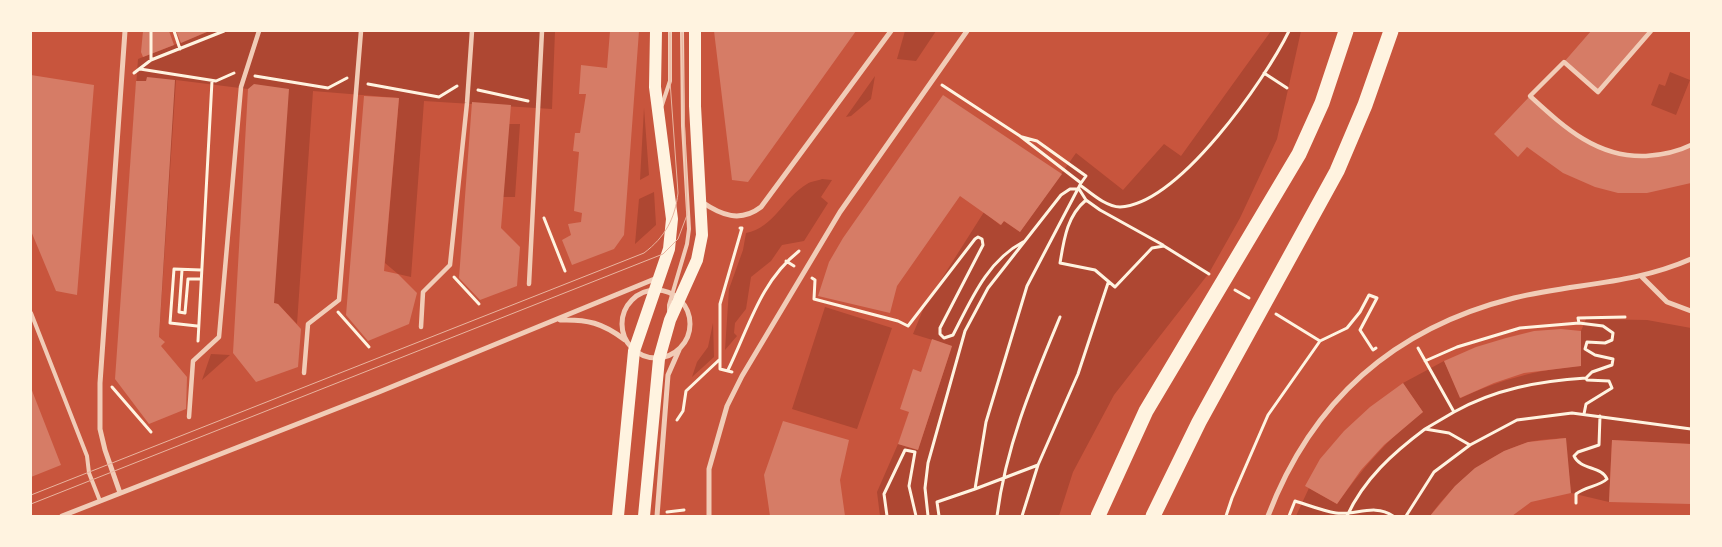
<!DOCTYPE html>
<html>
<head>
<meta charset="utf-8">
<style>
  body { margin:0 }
  #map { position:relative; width:1722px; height:547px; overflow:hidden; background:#c8553d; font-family:Signika,sans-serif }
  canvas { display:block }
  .frame { position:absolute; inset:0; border:32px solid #fff3e0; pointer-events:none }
</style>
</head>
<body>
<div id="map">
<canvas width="1722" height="547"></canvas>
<div class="frame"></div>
</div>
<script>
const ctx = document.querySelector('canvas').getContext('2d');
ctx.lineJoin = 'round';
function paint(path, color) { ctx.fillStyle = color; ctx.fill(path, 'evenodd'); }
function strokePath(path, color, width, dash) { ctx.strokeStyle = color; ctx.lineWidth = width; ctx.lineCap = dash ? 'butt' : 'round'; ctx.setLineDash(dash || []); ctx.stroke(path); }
paint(new Path2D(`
  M210,31H555L552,109L424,101L411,277L398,274L385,263L399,98L313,91L297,324L278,304L274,303L248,89L176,80L159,337L119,334L138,59Z
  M905,31H936L916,61L897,59Z
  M1271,31H1301L1277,139L1240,218L1209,273L1114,395L1073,472L1059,516H880L877,492L898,444L918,450L952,346L913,334L925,305L984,212L1000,225L1004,221L1020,232L1076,153L1123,190L1164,144L1181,156Z
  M1670,72L1690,80L1676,115L1651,105L1659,84L1665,86Z
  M875,76L871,99L851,116L846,117Z
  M644,108L649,175L640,180Z
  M509,124H520L515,197H503Z
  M822,179L832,180L821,197L828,203L804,241L782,245L771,261L751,277L746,309L735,323L734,333L737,336L725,350L729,289L743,250L746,233C774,228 784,197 807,184C811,181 817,181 822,179Z
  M654,192L656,225L635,244L639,199Z
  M825,307L892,328L857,429L792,409Z
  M1586,319L1647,320L1691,328V444L1612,440L1609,502L1571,493L1565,438C1552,439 1538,439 1526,443C1486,455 1455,482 1430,516H1296L1309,488L1337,504C1362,469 1388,438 1423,412L1403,383L1444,361L1461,398C1502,379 1536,370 1581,366V331Z
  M713,323L714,357L692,377L697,362L708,347Z
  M211,354L230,355L202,380Z`), '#ae4732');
paint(new Path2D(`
  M143,31H169L174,45L143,57L141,52Z
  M176,31H209L181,43Z
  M610,31H639L624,235L614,249L572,265L562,240L571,235L568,224L581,222L582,213L574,211L579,152L573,151L575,133H580L586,94H579L581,65L607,68Z
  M714,31H856L748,182L732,180Z
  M1591,31H1651L1598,92L1564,62Z
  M31,75L94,85L77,295L56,291L31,231Z
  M147,77L175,80L159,337L165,342L161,346L187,377L186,409L149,424L115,379L136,81H146Z
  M254,84L289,89L274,303L278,304L301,329L298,367L256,382L233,353L248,89Z
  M943,95L1062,174L1020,232L1004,221L1001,225L960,196L897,286L890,313L818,296L829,262L843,238Z
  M364,96L399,98L384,271L398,274L417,293L409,324L368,341L346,315Z
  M1530,96L1575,135L1619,154L1662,155L1691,145V183L1647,193H1618L1595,187L1563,173L1527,147L1518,157L1494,134Z
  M472,102L511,105L501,228L520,247L517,286L480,300L459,278Z
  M1561,329L1581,331V366L1524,373L1494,383L1460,398L1444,361L1476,347L1506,338L1534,331Z
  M932,339L952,346L918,450L898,444L909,412L900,409L913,369L921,372Z
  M1403,383L1423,412L1384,445L1361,470L1337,504L1305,486L1320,459L1344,431L1370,407Z
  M31,388L61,465L31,477Z
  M783,421L849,440L840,480L845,516H770L764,475Z
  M1566,438L1571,493L1531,502L1512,516H1430L1455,486L1475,468L1504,451L1528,442Z
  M1612,440L1691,444V504L1609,502Z`), '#d67c66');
strokePath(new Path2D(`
  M151,31V60
  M174,31L180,49
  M140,69L216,81L234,73
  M134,73L151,60L224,31
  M1264,73L1287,88
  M255,76L328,88L347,78
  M368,84L439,97L457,86
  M942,85L1020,136L1081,183L1027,286L986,422L975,489L1038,465
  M478,90L528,101
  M1022,137L1037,141L1086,176L1081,183
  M1080,185C1091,193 1106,207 1120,207C1179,204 1265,80 1289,31
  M1079,189L1086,200L1100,210L1163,245
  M1086,200C1067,216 1064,239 1060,263L1095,270L1115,287L1152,248L1164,246L1209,274
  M544,218L565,271
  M786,261L794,266
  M182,270L179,312L185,313L188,279H201
  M454,277L479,304
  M812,278L815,280L814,299L898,321L908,326L975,239L978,237L982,239L983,245L940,328V334L944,338L953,335C971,300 987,261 1023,242
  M1235,290L1249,298
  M338,312L369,347
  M1276,314L1320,341
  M1579,323L1578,318L1625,317
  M197,326L170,323L174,269L201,270
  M198,341L212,81
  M1418,348L1454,412L1425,429L1449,433L1470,445
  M1425,361L1457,347L1520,328L1579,323L1603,326L1613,333L1612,340L1605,343L1587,342L1585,349L1595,355L1613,359L1612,365L1592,372L1586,378L1587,380L1609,381L1612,388L1586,404L1584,414
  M728,370C749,327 760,282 799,251
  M732,372L720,369V304L742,228H740
  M112,387L151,432
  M1454,412C1495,389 1539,381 1586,378
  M677,420L683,411L686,391L719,360
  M1576,503V494C1586,486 1598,487 1607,479C1602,466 1580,470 1574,456L1578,452L1599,445L1600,416
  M667,512L684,510
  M887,516L884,494L905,450L915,452L909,486L916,516
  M928,516L925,488L928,463L965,331L988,288L1061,195L1070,189H1079
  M939,516L937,502L975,489
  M997,516C1006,445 1033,382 1060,317
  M1022,516L1038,465L1078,374L1108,283
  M1226,516L1232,498L1268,415L1320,341L1347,328L1360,312L1369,295L1377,298L1360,330L1373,350L1376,348
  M1289,516L1295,501C1308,505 1323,511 1336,513C1355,516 1374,503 1393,516
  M1347,516C1364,479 1393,453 1425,429
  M1406,516L1434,472L1470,445L1517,420L1572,413L1691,429`), '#fff3e0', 3);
strokePath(new Path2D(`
  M662,105L670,81V31
  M669,311V305L687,244L689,229L683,126L682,31
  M31,313L87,456L89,473L100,501`), '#f1ccb7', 4);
strokePath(new Path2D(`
  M1651,31L1598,92L1564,62L1530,96C1564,127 1597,158 1646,156C1661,155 1677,152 1691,145
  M529,284L542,31
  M421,327L423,292L450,265L467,103L472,31
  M304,373L308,324L339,300L361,31
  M189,417L193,361L219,337L241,87L259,31`), '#f1ccb7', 4.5);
strokePath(new Path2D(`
  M702,202C721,215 740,223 761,207L891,31
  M1642,277L1667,302L1691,311
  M622 324a34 34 0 1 1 68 0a34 34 0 1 1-68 0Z
  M560,320C587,319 603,323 625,340
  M120,493L105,450L100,429V383L125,31
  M62,516L379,392L657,278
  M657,516L668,375L679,350
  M709,516V469L727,406L742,376L840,212L967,31
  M1268,516C1312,400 1394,328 1514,298C1575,283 1632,285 1691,259`), '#f1ccb7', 5);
strokePath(new Path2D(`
  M618,516L634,351L669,249L672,219L655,87L656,31
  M644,516L659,359L670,320L697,260L702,235L695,106V31`), '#fff3e0', 12);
strokePath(new Path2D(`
  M1098,516L1146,411L1299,154L1322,103L1346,31
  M1153,516L1199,422L1337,171L1365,105L1391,31`), '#fff3e0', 15);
strokePath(new Path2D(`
  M31,495L644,253C665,237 675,219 678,193L670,81V31
  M31,504L663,254L678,239L687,215L682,31`), '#e9b49f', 1);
</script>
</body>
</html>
